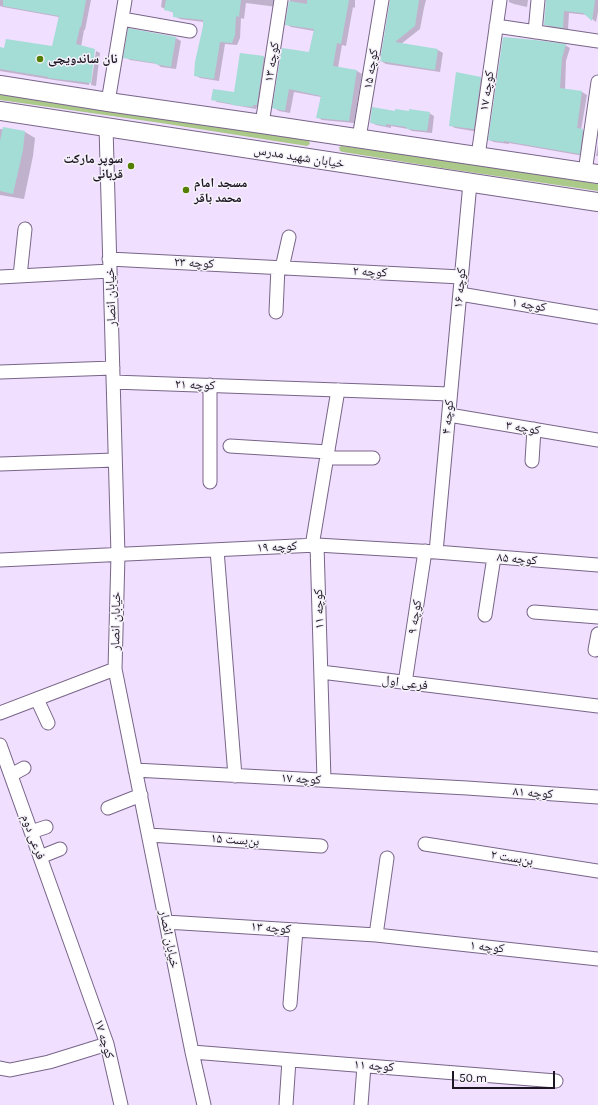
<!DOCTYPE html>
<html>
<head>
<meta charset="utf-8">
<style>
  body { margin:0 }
  #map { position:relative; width:598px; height:1105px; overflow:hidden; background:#f0dfff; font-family:Karla,sans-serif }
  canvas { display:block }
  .scale { position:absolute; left:452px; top:1071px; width:103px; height:18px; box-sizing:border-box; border:2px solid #1c1522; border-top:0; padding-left:5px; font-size:12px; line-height:14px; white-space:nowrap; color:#1c1522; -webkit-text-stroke:3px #f6f2fa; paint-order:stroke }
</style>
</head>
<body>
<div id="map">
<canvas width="598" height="1105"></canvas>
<div class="scale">50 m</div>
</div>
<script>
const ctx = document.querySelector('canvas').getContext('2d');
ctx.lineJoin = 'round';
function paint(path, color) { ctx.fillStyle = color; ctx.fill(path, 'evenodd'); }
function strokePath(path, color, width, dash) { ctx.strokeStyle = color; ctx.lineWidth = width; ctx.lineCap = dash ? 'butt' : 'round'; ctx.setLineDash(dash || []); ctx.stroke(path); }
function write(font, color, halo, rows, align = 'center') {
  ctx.font = font + ' Karla,"Noto Naskh Arabic",sans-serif'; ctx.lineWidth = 3; ctx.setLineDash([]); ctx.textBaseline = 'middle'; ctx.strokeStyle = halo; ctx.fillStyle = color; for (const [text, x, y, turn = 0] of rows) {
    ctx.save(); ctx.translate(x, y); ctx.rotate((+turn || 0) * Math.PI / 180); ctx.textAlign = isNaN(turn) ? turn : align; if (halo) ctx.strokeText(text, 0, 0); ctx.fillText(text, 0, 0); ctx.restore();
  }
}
paint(new Path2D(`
  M0,94L300,139L309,141L310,144L307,146L161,123L0,100Z
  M342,146L427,157L598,184V191L442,168L343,152L340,151L339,147Z`), '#abc989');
paint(new Path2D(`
  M0,0H91L85,30H84L81,47L95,50H94L89,85L54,80L0,71V48L5,49L53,47L59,17L3,7L0,6Z
  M162,0H279L277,7L246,3L244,19L241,18L240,38L237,45L225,44L219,81L200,78L195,75L204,22L180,19L174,16V13L161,7Z
  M290,0H355V8L353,7L346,46L342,45L338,68L357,71L362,74L354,123L322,120L317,117L321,97L294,92L290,113L279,111L274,108L309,53L314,31L291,27L286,24Z
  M391,0H426L424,8L420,29L401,44L438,50L443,53L440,72L386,64L381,61Z
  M509,0H528L527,7L514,4L509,2Z
  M547,0H598V12L596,22L587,15L569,13L568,30L550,27L545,24Z
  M176,38L181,41L176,69L161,67L157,64L130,60L125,57Z
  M565,45L570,48L566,61L565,90L582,92L587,95L581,130L588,133L584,156L509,143V144L494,142L489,140Z
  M96,51L100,53L96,86L91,85Z
  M240,54L264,57L268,60L261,107L257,106L256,109L217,102L213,99L235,93Z
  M481,78L486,81L479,132L455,128L450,125Z
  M396,112L429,113L434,116L432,133L412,131L408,129L391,126V128L376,125L371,122Z
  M0,129L25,132L35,138L33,156L24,199L0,195Z
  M598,145V156H596Z`), '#0003');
paint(new Path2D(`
  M3,0H86L81,27H80L76,44L95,49L91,83L48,78V77L0,69V47L4,48L6,39L52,46L59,16L3,6Z
  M166,0H241L239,17L236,16L235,35L232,43L220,42L214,79L194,76L195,62L203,26V20L173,17V12L164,10Z
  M307,0H349L341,44L337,43L333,66L357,70L349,121L316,118L321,96L289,89L285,111L272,108L282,48L309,52L314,29L285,25L289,1L307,4Z
  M390,0H419L415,26L395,42L438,49L435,70L380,61Z
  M546,0H595L592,21L583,13L564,11L563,28L544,25Z
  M128,28L176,37L171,67L155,64V63L123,58Z
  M503,37L535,40L566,44L562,58L560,88L582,91L577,128L583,129L580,154L504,141V142L488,140Z
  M240,53L264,56L257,105H253V107L232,105V104L211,100L213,89L234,92Z
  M456,72L481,77L474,129L449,126Z
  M372,107L395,111V109L409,111V109L430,112L427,131L407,129L406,127L386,124V126L370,123Z
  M3,127L25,131L23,150L13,194L0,191V141Z`), '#a4dcd6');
const minor = new Path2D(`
  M122,19L190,31
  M496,26L598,41
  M535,32L538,0
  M108,102L125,0
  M262,124L281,0
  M106,127L118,555L115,669L192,1052L204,1105
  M359,138L382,0
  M478,156L500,0
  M585,172L598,82
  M109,259L461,277
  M282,268L289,237
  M20,276L25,229
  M0,277L110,271
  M460,294L598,317
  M276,312L278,267
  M0,372L113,368
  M113,382L450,394
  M210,385V482
  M449,415L598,440
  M230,446L328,452
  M327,458H373
  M532,461L534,429
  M0,464L115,460
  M317,545L324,780
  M312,546L338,390
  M217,550L235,776
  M436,552L470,183
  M0,560L317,545L436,552L598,565
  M534,612L598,617
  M485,615L494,557
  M595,650L598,634
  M321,672L598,706
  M405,683L425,551
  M37,699L48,723
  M0,713L115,669
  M0,745L107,1044L121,1105
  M135,770L467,788L598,797
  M11,775L24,768
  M108,808L141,795
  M31,832L46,827
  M149,835L321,846
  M425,844L598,871
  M40,857L60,849
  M166,922L376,935L598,959
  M376,935L387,858
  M290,1004L296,930
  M192,1052L556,1081
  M0,1068L10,1070L49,1062L107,1044
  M286,1105L289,1060
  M361,1105L364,1066`);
const secondary = new Path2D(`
  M0,85L108,102L262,124L598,174
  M0,111L598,202`);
strokePath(minor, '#786588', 15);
strokePath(secondary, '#786588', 20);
strokePath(minor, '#fff', 13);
strokePath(secondary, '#fff', 18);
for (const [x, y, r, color] of [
  [40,59,4,"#547e00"],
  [131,166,4,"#547e00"],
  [186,190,4,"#547e00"]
]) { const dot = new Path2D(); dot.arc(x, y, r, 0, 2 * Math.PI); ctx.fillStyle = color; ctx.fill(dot); strokePath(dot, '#f6f2fa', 1.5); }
write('bold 13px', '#1c1522', '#f6f2fa', [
  ["نان ساندویچی",48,59],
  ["سوپر مارکت",123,159,"right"],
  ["قربانی",123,174,"right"],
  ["مسجد امام",194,183],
  ["محمد باقر",194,198]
], 'left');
write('13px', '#1c1522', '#f6f2fa', [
  ["کوچه ۱۳",272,62,-81],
  ["کوچه ۱۵",371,69,-81],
  ["کوچه ۱۷",487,91,-82],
  ["خیابان شهید مدرس",299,157,9],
  ["کوچه ۲۳",194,263,3],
  ["کوچه ۲",370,272,3],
  ["کوچه ۱۶",460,288,-85],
  ["خیابان انصار",111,297,-92],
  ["کوچه ۱",529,305,9],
  ["کوچه ۲۱",195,385,2],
  ["کوچه ۴",448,417,-85],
  ["کوچه ۳",523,428,9],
  ["کوچه ۱۹",277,547,-3],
  ["کوچه ۸۵",517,559,5],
  ["کوچه ۱۱",319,609,-92],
  ["کوچه ۹",415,617,-81],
  ["خیابان انصار",116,621,-89],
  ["فرعی اول",405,683,7],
  ["کوچه ۱۷",301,779,3],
  ["کوچه ۸۱",533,793,4],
  ["فرعی دوم",33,837,70],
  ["بن‌بست ۱۵",235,840,4],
  ["بن‌بست ۲",512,858,9],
  ["کوچه ۱۳",271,928,4],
  ["خیابان انصار",169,939,79],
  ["کوچه ۱",487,947,6],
  ["کوچه ۱۷",104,1039,73],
  ["کوچه ۱۱",374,1066,4]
]);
</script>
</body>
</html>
